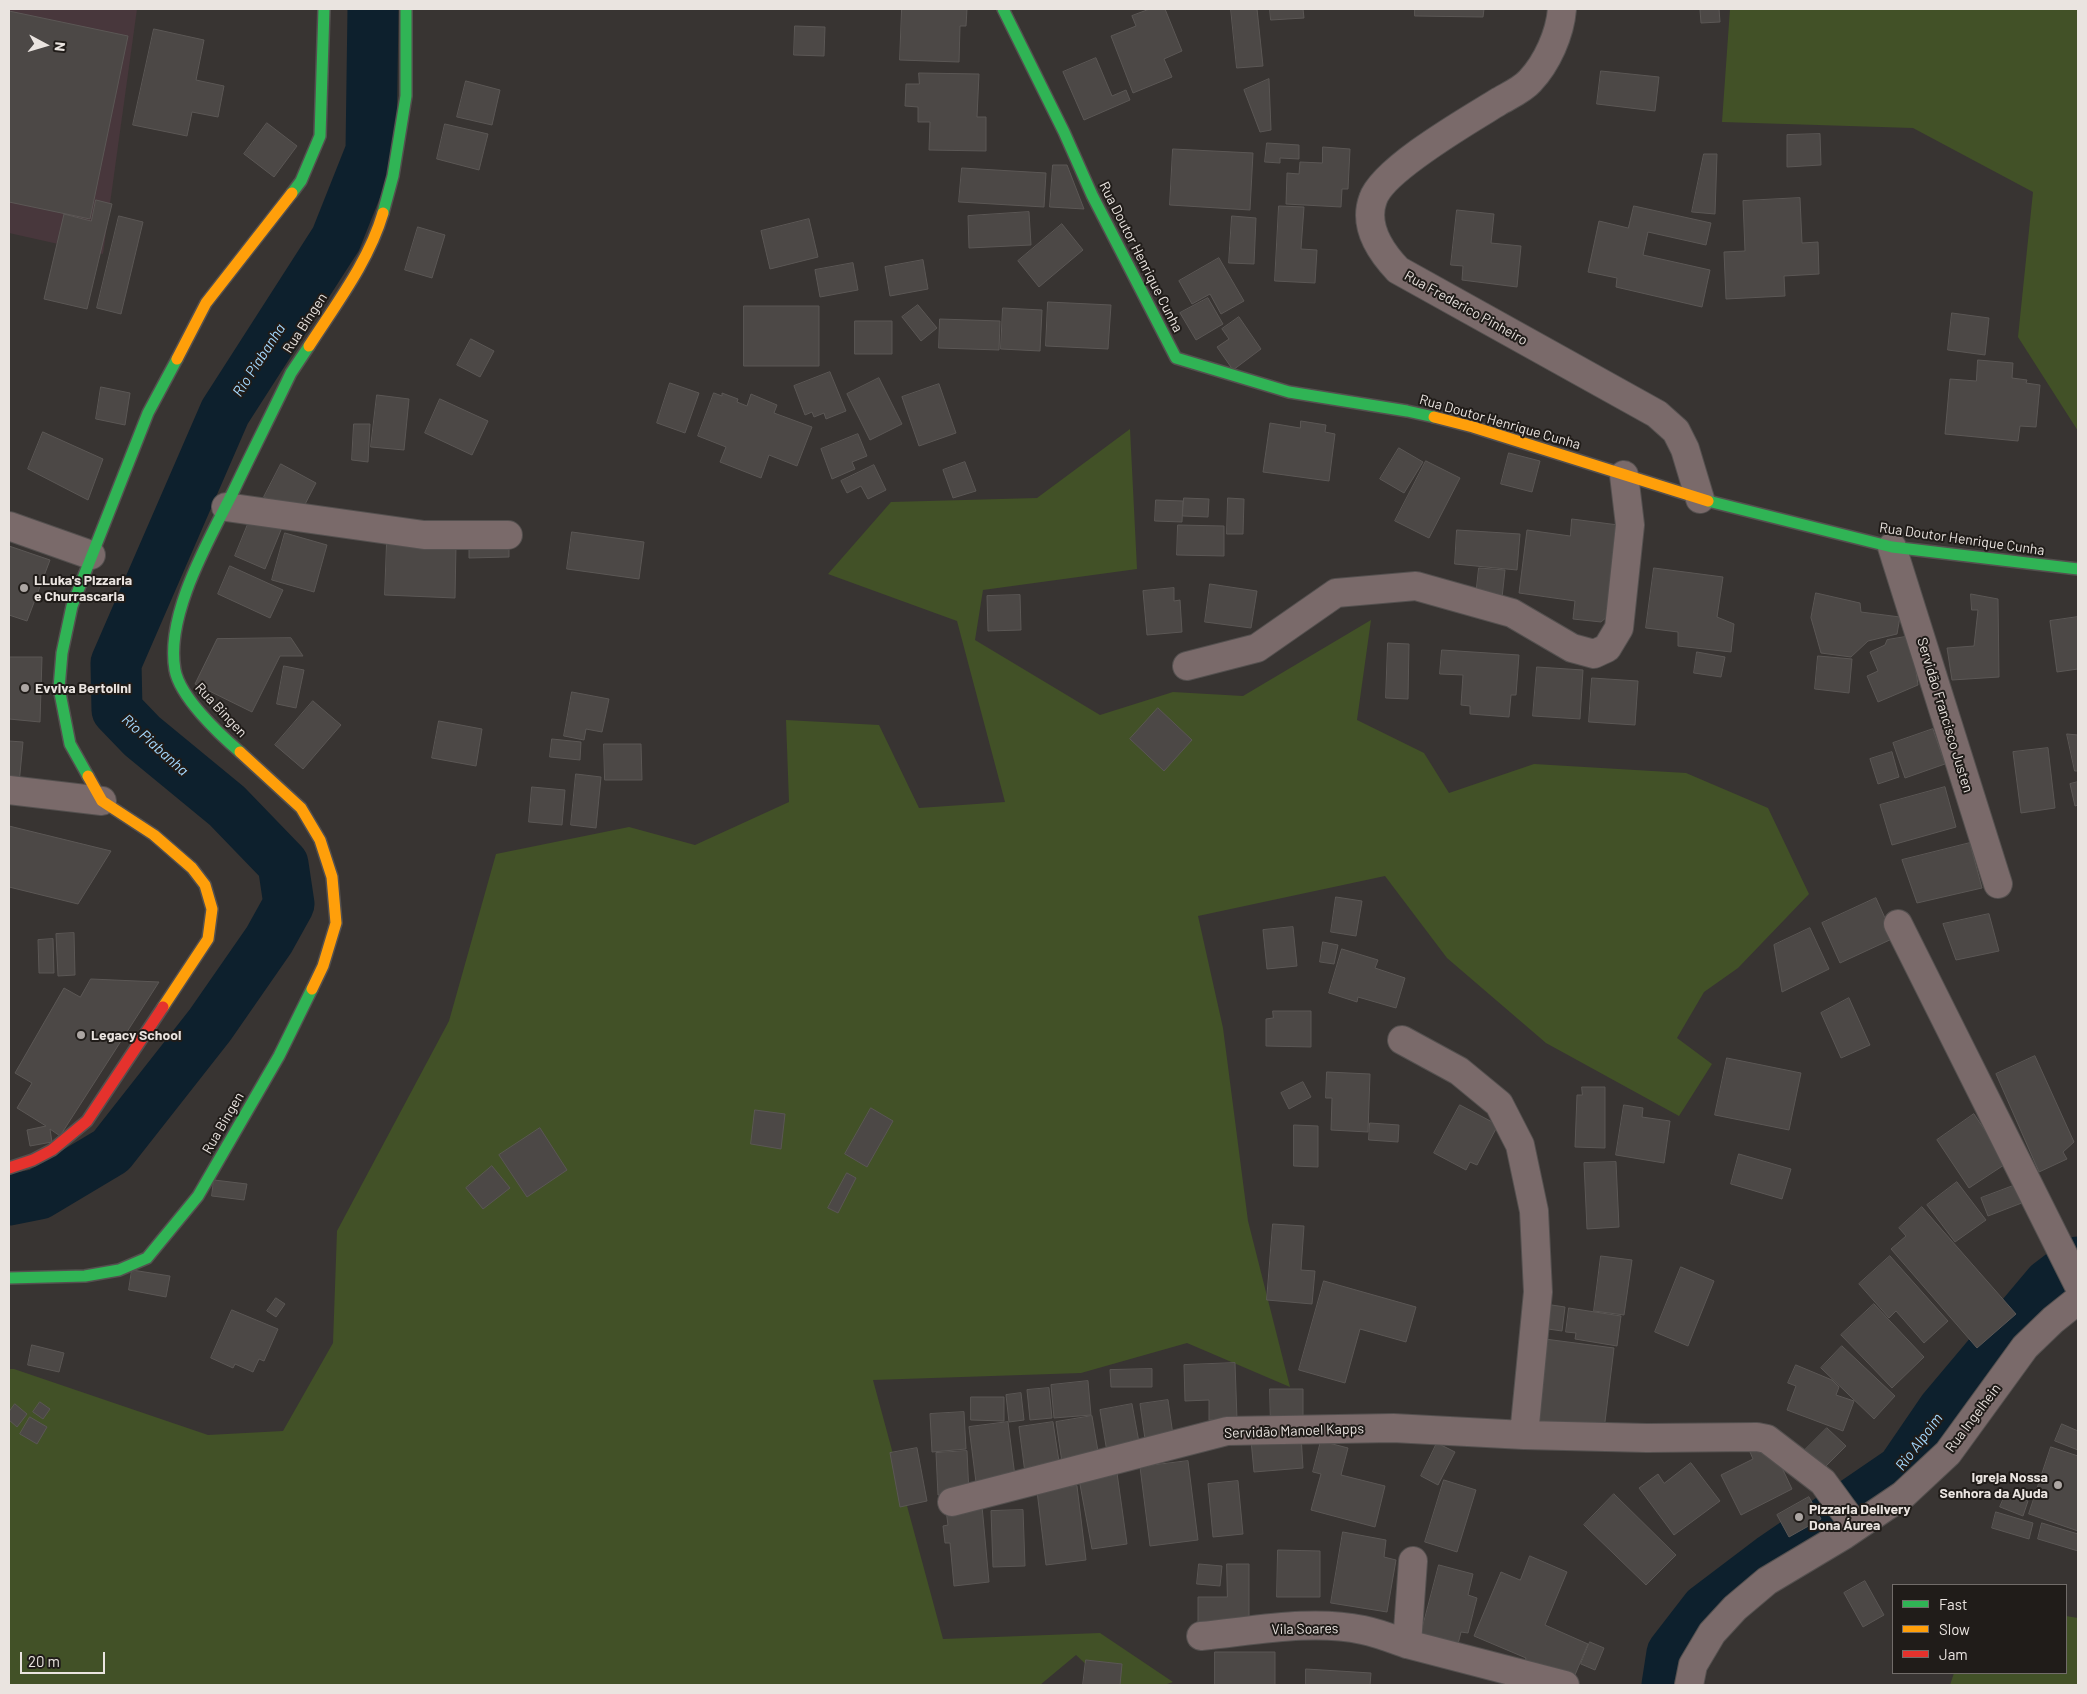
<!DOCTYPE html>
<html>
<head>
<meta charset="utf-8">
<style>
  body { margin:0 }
  #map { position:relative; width:2087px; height:1694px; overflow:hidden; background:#383432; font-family:Barlow,sans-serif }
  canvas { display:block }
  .frame { position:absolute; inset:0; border:10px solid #eae4e0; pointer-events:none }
  .legend { position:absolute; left:1892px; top:1584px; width:175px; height:90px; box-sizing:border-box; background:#201c19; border:1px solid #716c69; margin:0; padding:6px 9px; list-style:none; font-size:15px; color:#eae4e0 }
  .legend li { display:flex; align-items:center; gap:10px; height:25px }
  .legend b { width:25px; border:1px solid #716c69 }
  .north { position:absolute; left:20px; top:20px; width:50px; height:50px; -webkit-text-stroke:4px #201c19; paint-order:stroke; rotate:96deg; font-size:14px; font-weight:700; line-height:20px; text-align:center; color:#eae4e0 }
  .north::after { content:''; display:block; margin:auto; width:18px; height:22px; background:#eae4e0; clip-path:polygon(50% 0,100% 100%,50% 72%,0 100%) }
  .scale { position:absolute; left:20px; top:1652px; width:85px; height:22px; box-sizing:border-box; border:2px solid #eae4e0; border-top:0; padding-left:6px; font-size:15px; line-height:18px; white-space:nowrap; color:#eae4e0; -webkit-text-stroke:4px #201c19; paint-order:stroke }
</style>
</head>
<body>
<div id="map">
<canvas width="2087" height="1694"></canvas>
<div class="frame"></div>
<ul class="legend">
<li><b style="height:6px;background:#30b455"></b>Fast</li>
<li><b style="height:6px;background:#ff9f0a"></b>Slow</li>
<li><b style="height:6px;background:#e5322d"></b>Jam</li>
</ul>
<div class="north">N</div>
<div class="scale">20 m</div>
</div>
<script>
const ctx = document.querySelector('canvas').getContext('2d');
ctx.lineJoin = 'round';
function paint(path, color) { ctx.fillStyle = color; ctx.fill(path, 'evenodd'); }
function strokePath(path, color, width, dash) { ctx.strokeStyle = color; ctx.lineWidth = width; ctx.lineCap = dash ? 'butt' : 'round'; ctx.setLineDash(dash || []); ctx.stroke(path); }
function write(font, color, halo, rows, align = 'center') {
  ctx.font = font + ' Barlow,sans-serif'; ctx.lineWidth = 4; ctx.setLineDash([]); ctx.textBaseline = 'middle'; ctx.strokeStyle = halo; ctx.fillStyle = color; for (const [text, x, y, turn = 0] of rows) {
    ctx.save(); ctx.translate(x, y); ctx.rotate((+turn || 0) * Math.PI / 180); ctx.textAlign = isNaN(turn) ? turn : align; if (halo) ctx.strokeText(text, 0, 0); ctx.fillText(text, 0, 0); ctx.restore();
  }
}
paint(new Path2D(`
  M9,9H137L103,254L9,233Z`), '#48373c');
paint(new Path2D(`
  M1730,9H2078V431L2018,337L2033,192L1913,128L1722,122Z
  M1130,429L1137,569L983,590L975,640L1100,715L1173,692L1243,696L1371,620L1357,720L1424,753L1449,793L1534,764L1686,773L1768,808L1809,894L1738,968L1704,992L1677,1038L1712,1064L1679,1116L1546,1043L1447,958L1385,876L1198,916L1223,1028L1248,1221L1290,1387L1187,1343L1081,1373L873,1380L943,1639L1100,1633L1173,1682L1164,1685H1108L1076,1655L1040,1685H9V1369H14L208,1435L283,1431L333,1343L337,1231L449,1021L496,854L629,827L695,845L789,802L786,720L879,725L919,808L1005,802L957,621L828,574L891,502L1037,498Z
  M2066,1616L2078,1618V1685H1950L1954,1673H2066Z`), '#425127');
strokePath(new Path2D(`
  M9,1200L39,1194L111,1151L210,1025L269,940L289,904L283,864L227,806L142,736L117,710L116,663L225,412L336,239L371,151L373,9
  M1667,1685L1672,1653L1706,1609L1772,1559L1902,1470L1943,1410L2049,1284L2078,1262`), '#0d202d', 51);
const building = new Path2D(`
  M902,9H967L966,26H960L959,62L900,60Z
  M1150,9H1165L1182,51L1164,59L1172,77L1133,93L1111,36L1136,26L1132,16Z
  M1231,9H1257L1263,66L1237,68Z
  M1270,9H1303L1304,18L1271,20Z
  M1415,9H1484L1483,17L1415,16Z
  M1719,9L1720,22L1701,23L1700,10Z
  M9,11L128,36L90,219L9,202Z
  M795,26L825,27L824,56L794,55Z
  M154,29L204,40L196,80L224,86L218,117L192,112L187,136L133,125Z
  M1096,58L1112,96L1126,90L1130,100L1084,120L1063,72Z
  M1601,71L1659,77L1655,111L1597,104Z
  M919,73L979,74L977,117H986V151L929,150L930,122H918V107L905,106L906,84H919Z
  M1269,79L1271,130L1260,132L1244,90Z
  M466,81L500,90L492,125L457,117Z
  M267,123L297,146L274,177L244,154Z
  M445,124L488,134L479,170L437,159Z
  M1820,134L1821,165L1787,167V135Z
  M1267,143L1299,145V159L1280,158V163L1265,162Z
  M1323,147L1350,149L1348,189H1342L1341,207L1286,204L1287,173L1299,174L1300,162L1322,163Z
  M1173,149L1253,153L1250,210L1170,205Z
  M1704,154H1717L1715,214L1692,212Z
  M1053,165H1067L1084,209L1050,207Z
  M962,168L1046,173L1044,207L959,202Z
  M1800,198L1802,243L1818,242L1819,274L1784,276L1785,296L1726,299L1724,252L1745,251L1743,201Z
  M96,200L112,204L87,309L44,299L64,214L91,221Z
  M1279,206L1304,207L1301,249L1317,250L1315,283L1275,281Z
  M1634,206L1711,223L1706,245L1648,232L1643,255L1710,270L1702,307L1616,287L1617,278L1588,272L1599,221L1628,228Z
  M1457,210L1494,214L1491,243L1521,246L1517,287L1462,280L1463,266L1451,265Z
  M1029,212L1031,245L969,248L968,216Z
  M119,216L143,222L121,314L97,308Z
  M1232,216L1256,218L1254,264L1229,263Z
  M809,219L818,257L770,269L761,231Z
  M1062,224L1083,250L1039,287L1018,261Z
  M418,227L445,235L432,278L405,270Z
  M1219,258L1244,301L1221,314L1210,294L1192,304L1179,281Z
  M923,260L928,289L890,296L885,267Z
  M853,263L858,290L820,297L815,270Z
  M1208,298L1223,324L1196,340L1180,313Z
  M1048,302L1111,305L1108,349L1046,346Z
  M918,305L937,328L921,341L902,317Z
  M744,306H819V366H744Z
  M1003,308L1042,310L1040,351L1001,349Z
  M1952,313L1989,318L1985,355L1948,350Z
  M1239,317L1261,349L1233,370L1217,347L1229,339L1222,329Z
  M940,319L1000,321L999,350L939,348Z
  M855,321H892V354H855Z
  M471,339L494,351L480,377L457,365Z
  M1978,360L2013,363L2012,378L2027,380L2026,383L2040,385L2036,427L2020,426L2018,441L1945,434L1950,379L1976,381Z
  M830,372L846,411L826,419L824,413L814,417L812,412L805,415L794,386Z
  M879,378L902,424L870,440L847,394Z
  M670,383L699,393L685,433L657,423Z
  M939,384L956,433L919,446L902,397Z
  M101,387L130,393L125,425L96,419Z
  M714,393L722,396V393L738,399L737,402L747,406L751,394L777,405L774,413L812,427L797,466L769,455L761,478L720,462L726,447L698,436Z
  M377,395L409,399L404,450L371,447Z
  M440,399L488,421L472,455L425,433Z
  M1301,421L1326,425L1325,432L1335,434L1329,481L1263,472L1270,423L1300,428Z
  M354,424H370L368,462L352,460Z
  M43,432L103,459L88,500L28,469Z
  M858,434L867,456L852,462L855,469L832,479L821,449Z
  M1399,448L1423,462L1404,493L1380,479Z
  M1509,453L1540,461L1532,492L1501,484Z
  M1426,461L1460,478L1429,538L1395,521Z
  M965,462L976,491L953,498L943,470Z
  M281,464L316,483L299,516L264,497Z
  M874,465L886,490L868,499L861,486L847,493L841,481Z
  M1184,498L1209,499L1208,517L1183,516Z
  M1228,498L1244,499L1243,534H1227Z
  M1156,500L1183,501L1182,522L1155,521Z
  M253,512L283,525L265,569L235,556Z
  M1572,519L1626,526L1615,610L1601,622L1573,619L1575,601L1519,593L1527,530L1570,536Z
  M1178,525L1224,526V556L1177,555Z
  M1457,530L1520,534L1517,570L1455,564Z
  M572,532L644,542L639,579L567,569Z
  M285,533L327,545L314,592L272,580Z
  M387,542L456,545L455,598L385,595Z
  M509,543V557L469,558V544Z
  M9,546L50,560L27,621L9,615Z
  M230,566L283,590L270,618L218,594Z
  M1479,568L1505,570L1502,598L1476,596Z
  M1654,568L1723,577L1717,617L1734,624L1731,652L1678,646V632L1646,628Z
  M1210,584L1257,591L1251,628L1205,622Z
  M1174,588V601L1180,600L1182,632L1147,635L1143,591Z
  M1816,593L1860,603L1861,612L1900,617L1897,634L1868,641L1851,657L1821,653L1811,618Z
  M1971,594L1998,599L1999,677L1952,680L1947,648L1974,646L1978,610H1972Z
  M1020,595L1021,630L988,631L987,596Z
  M2078,617V669L2057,672L2050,621Z
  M1911,636L1918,685L1878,702L1867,676L1878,671L1870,652L1885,645L1887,640Z
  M291,638L303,656H280L252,712L195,684L217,639Z
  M1388,643L1409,644L1408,699L1386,698Z
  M1442,650L1519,655L1516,695H1511L1509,717L1470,714V706L1461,705L1463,675L1440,674Z
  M1697,652L1725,657L1721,677L1694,673Z
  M1818,656L1852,659L1849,693L1815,689Z
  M9,657H42L40,722L9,719Z
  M284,666L304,670L296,708L277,704Z
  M1537,667L1583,670L1580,719L1533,716Z
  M1592,678L1638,681L1635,725L1589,722Z
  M572,692L609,699L602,732L586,729L584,740L564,736Z
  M313,701L341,725L303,769L275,745Z
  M1158,708L1192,740L1164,771L1130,739Z
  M439,721L482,729L476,766L432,758Z
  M1933,729L1945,764L1905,778L1893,743Z
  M2067,734L2078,735V771H2075Z
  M552,739L581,742L580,760L550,757Z
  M9,741L23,742L19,784L9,783Z
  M604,744H641L642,780H605Z
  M2048,748L2055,808L2021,813L2013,752Z
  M1892,752L1899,777L1878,784L1870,759Z
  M576,774L601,777L596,828L571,825Z
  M2078,782V805L2075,806L2070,784Z
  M532,787L565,790L562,825L529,822Z
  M1945,787L1956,827L1892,845L1880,805Z
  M9,826L111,851L78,904L9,887Z
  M1970,843L1982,888L1917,903L1902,860Z
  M1336,897L1362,901L1356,936L1331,932Z
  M1876,898L1894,938L1840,963L1822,923Z
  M1989,914L1999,951L1956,960L1943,924Z
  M1293,927L1297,966L1267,969L1263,930Z
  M1810,928L1829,969L1782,992L1774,945Z
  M74,933L75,975L58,976L56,934Z
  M53,939L54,973H39L38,940Z
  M1323,942L1338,945L1334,964L1320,962Z
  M1342,949L1378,960L1375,968L1405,978L1396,1008L1358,997L1357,1002L1329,993Z
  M91,979L159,982L60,1136L50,1129L52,1142L30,1146L27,1130L46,1126L17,1108L32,1083L15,1073L64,988L80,997Z
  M1849,998L1870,1045L1841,1058L1821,1013Z
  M1273,1011H1311V1047L1266,1046V1019L1273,1018Z
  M2035,1056L2074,1142L2063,1152L2067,1159L2039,1172L1996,1074Z
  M1727,1058L1801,1073L1789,1130L1715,1115Z
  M1327,1072L1370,1074L1368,1132L1331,1130L1332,1098H1326Z
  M1303,1082L1311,1097L1289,1109L1281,1093Z
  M1582,1087H1605V1148L1575,1147L1577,1095H1582Z
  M1460,1105L1498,1125L1477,1165L1470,1162L1466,1170L1434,1153Z
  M1624,1105L1643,1108L1642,1117L1670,1121L1664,1163L1616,1155Z
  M871,1108L893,1121L867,1167L845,1154Z
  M755,1110L785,1114L781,1149L751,1144Z
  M1974,1114L2007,1163L1969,1188L1937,1140Z
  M1370,1123L1399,1125L1398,1142L1369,1140Z
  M1294,1125L1318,1126V1167L1294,1166Z
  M540,1128L567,1170L527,1197L499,1155Z
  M1739,1154L1791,1169L1782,1199L1731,1184Z
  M1616,1162L1619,1227L1587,1229L1584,1163Z
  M492,1166L510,1188L483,1209L466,1188Z
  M847,1173L856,1178L838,1213L828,1208Z
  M214,1180L247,1184L244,1200L212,1196Z
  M1957,1182L1986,1220L1955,1242L1927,1205Z
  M2021,1183L2027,1201L1988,1216L1981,1198Z
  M1922,1207L2016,1314L1977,1348L1891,1249L1906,1236L1899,1228Z
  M1273,1224L1304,1226L1301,1270L1315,1271L1312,1304L1267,1300Z
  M1601,1256L1632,1260L1624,1315L1594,1311Z
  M1890,1256L1948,1321L1924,1343L1896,1311L1889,1318L1859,1284Z
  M1681,1267L1714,1281L1688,1346L1655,1332Z
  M132,1270L170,1276L166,1297L129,1290Z
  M1324,1281L1416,1307L1406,1342L1360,1329L1345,1383L1299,1370Z
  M276,1298L285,1304L276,1317L267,1311Z
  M1545,1304L1565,1307L1562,1331L1541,1328Z
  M1874,1304L1924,1357L1892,1388L1841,1335Z
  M1569,1308L1621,1316L1617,1346L1575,1339L1576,1333L1566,1332Z
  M232,1310L278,1329L264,1361L259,1359L253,1372L235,1364L233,1368L211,1358Z
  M1537,1338L1614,1348L1604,1430L1527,1420Z
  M32,1345L64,1353L59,1372L28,1365Z
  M1842,1346L1895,1396L1874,1419L1821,1368Z
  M1235,1363L1237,1419L1209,1420V1400L1185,1401L1184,1365Z
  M1796,1365L1832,1380L1839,1387L1836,1395L1854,1401L1843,1431L1787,1410L1796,1386L1788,1383Z
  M1152,1369V1387H1111L1110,1370Z
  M1088,1381L1091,1415L1054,1418L1051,1385Z
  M1049,1388L1052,1418L1030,1420L1027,1390Z
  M1270,1389H1303V1427H1271Z
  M1021,1393L1024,1420L1009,1422L1006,1395Z
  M971,1397H1004V1421L971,1420Z
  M1168,1400L1173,1435L1145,1439L1140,1404Z
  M40,1402L50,1409L43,1419L33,1412Z
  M15,1404L27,1414L17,1427L9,1420V1412Z
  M1132,1404L1141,1453L1108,1458L1100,1410Z
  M964,1412L966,1449L932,1452L930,1414Z
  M1092,1416L1100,1463L1063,1469L1056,1422Z
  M30,1417L47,1427L37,1444L20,1434Z
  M1008,1422L1016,1484L977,1490L969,1427Z
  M1053,1422L1060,1468L1025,1473L1019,1427Z
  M2062,1424L2078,1431V1450L2055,1441Z
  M1827,1428L1846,1446L1822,1470L1804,1451Z
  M1301,1435L1303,1468L1254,1472L1251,1440Z
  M1321,1441L1348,1448L1341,1475L1385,1486L1375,1527L1311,1510L1321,1474L1313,1472Z
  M1437,1443L1455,1452L1438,1485L1421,1476Z
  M1767,1443L1775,1453L1792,1489L1741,1515L1721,1475L1753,1459L1750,1452Z
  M2051,1447L2078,1456V1531L2029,1514Z
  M917,1448L927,1501L900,1507L890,1453Z
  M967,1451L969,1494L938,1495L936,1453Z
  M1188,1461L1198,1540L1150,1546L1140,1467Z
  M1691,1463L1720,1501L1674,1535L1639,1488L1658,1474L1664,1483Z
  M1117,1473L1127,1544L1092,1549L1079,1479Z
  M1444,1480L1476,1490L1457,1552L1425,1542Z
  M1238,1481L1243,1534L1213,1537L1208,1484Z
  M1077,1486L1086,1560L1046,1565L1037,1491Z
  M2006,1493L2028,1501L2023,1516L2000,1507Z
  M1614,1494L1676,1555L1646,1585L1584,1525Z
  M1809,1497L1821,1519L1789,1537L1777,1515Z
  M982,1506L989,1582L954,1586L950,1543H945L943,1526L948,1525L946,1510Z
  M1023,1510L1025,1566L993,1567L991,1511Z
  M1996,1512L2033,1523L2029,1539L1992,1528Z
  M2042,1523L2078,1534V1551L2038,1539Z
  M1343,1532L1386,1540L1384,1557L1396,1560L1387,1612L1331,1603Z
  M1278,1550L1320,1551V1597H1277Z
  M1530,1556L1567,1572L1545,1625L1588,1644L1572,1682L1521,1669L1526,1658L1474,1636L1501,1572L1520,1580Z
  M1199,1564L1222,1566L1220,1586L1197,1584Z
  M1227,1564H1249V1623H1198V1597H1227Z
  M1439,1565L1473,1574L1468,1595L1477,1598L1468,1633L1461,1632L1458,1644L1421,1634Z
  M1865,1581L1884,1615L1863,1627L1844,1593Z
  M1590,1642L1604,1648L1595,1670L1581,1664Z
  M1215,1652H1275V1685H1215Z
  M1086,1660L1122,1664L1120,1685H1083Z
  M1306,1669L1371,1673L1370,1685H1306Z`);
paint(building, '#4c4846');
strokePath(building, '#5b5755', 1);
const street = new Path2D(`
  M1562,9C1560,34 1547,63 1530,81C1522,90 1508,96 1498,102C1469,120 1383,169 1373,199C1363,226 1380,251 1398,270L1657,414L1676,431L1685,449L1700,499
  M226,507L424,535H508
  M9,526L91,555
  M1892,547L1998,884
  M1187,666L1257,648L1336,593L1416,586L1512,613L1572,648L1594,654L1607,648L1619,628L1630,525L1624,475
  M9,790L102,801
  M1898,924L2078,1284
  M1402,1040L1459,1071L1499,1104L1520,1145L1534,1211L1538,1292L1524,1435
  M952,1502L1227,1431L1393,1428L1524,1435L1647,1438L1757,1437L1767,1439L1823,1482L1855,1526
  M1413,1561L1407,1644L1565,1685
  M1201,1636C1254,1631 1311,1619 1363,1630C1378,1633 1393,1639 1407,1644
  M1689,1685L1693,1665L1712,1633L1735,1608L1767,1581L1844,1535L1903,1495L1948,1453L2025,1347L2053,1320L2078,1300`);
const fast = new Path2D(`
  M1003,9L1064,132L1092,195L1176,358L1289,392L1407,411L1434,417
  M292,193L301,181L320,136L324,9
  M383,213L393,176L406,96V9
  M1708,501L1892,547L2078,569
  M240,752C219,734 180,697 175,670C165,615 209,540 233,492C252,452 272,413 291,373L309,346
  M88,776L70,744L59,688L62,653L72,606L148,413L177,359
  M9,1278L85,1276L119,1270L147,1258L198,1196L279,1056L312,989`);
const slow = new Path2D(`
  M309,346C336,304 369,261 383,213
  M177,359L206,303L292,193
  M1434,417L1473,427L1708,501
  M240,752L301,808L320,840L332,877L336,923L323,966L312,989
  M88,776L102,801L154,835L192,868L205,885L212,909L208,939L163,1007`);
const jam = new Path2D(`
  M9,1168L33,1160L52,1150L87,1121L163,1007`);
strokePath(street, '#54504f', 30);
strokePath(fast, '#54504f', 14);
strokePath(slow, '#54504f', 14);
strokePath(jam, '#54504f', 14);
strokePath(street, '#7a6a6a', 28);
strokePath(fast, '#30b455', 11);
strokePath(slow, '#ff9f0a', 11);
strokePath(jam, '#e5322d', 11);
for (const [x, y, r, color] of [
  [24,588,5,"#aca6a3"],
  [25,688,5,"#aca6a3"],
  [81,1035,5,"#aca6a3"],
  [2058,1485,5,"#aca6a3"],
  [1799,1517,5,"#aca6a3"]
]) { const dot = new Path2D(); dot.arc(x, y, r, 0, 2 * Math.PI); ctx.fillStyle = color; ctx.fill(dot); strokePath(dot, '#201c19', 2); }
write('14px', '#eae4e0', '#201c19', [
  ["Rua Doutor Henrique Cunha",1141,257,63],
  ["Rua Frederico Pinheiro",1466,308,29],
  ["Rua Bingen",305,323,-57],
  ["Rua Doutor Henrique Cunha",1500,422,16],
  ["Rua Doutor Henrique Cunha",1962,539,8],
  ["Rua Bingen",221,710,47],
  ["Servidão Francisco Justen",1945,715,73],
  ["Rua Bingen",223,1123,-60],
  ["Rua Ingelhein",1973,1418,-53],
  ["Servidão Manoel Kapps",1294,1431,-2],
  ["Vila Soares",1305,1629,-1]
]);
write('bold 14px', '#eae4e0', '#201c19', [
  ["LLuka's Pizzaria",34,580],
  ["e Churrascaria",34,596],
  ["Evviva Bertolini",35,688],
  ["Legacy School",91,1035],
  ["Igreja Nossa",2048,1477,"right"],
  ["Senhora da Ajuda",2048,1493,"right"],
  ["Pizzaria Delivery",1809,1509],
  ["Dona Áurea",1809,1525]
], 'left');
write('italic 15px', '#a4d9ff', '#201c19', [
  ["Rio Piabanha",259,360,-57],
  ["Rio Piabanha",155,745,42],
  ["Rio Alpoim",1919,1442,-53]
]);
</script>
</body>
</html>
